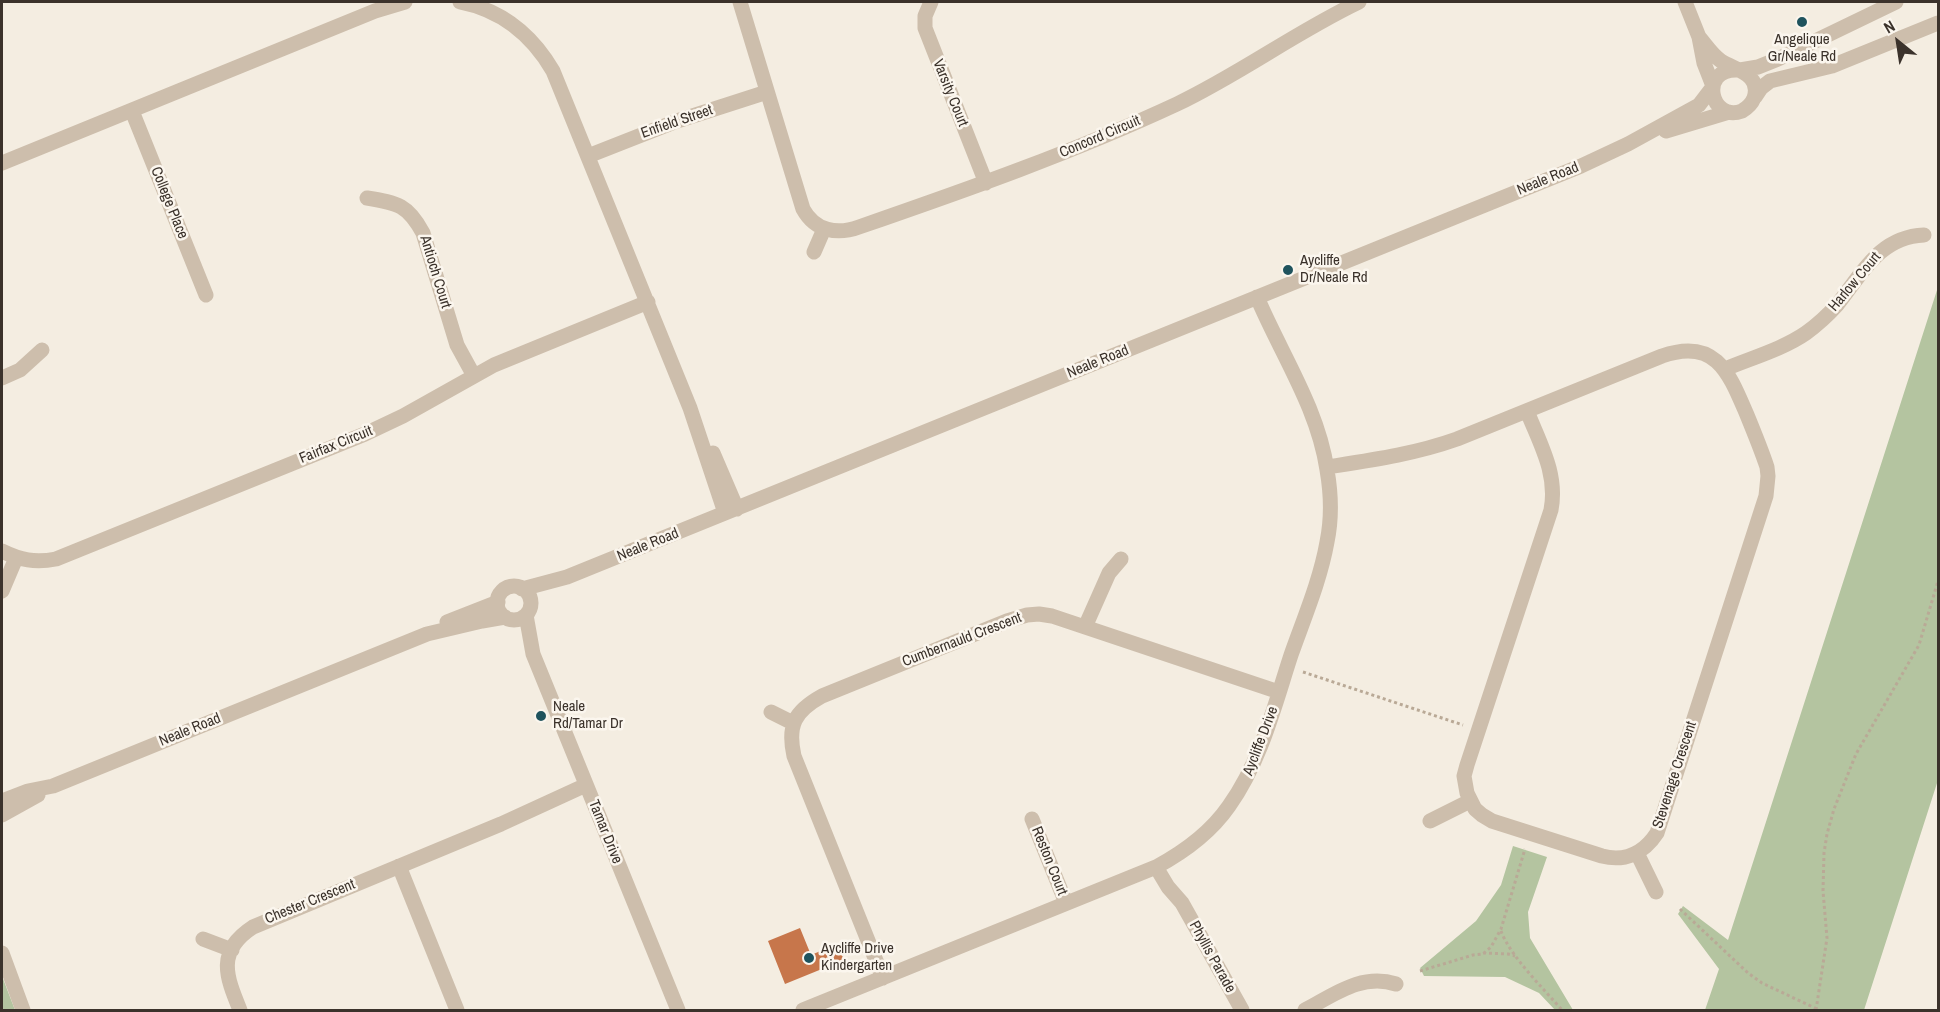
<!DOCTYPE html>
<html>
<head>
<meta charset="utf-8">
<style>
  body { margin:0 }
  #map { position:relative; width:1940px; height:1012px; overflow:hidden; background:#f4ede1; font-family:"Archivo Narrow",sans-serif }
  canvas { display:block }
  .frame { position:absolute; inset:0; border:3px solid #3b322b; pointer-events:none }
  .north { position:absolute; left:1868px; top:12px; width:60px; height:60px; -webkit-text-stroke:4px #fbf6ee; paint-order:stroke; rotate:330deg; font-size:16px; font-weight:700; line-height:24px; text-align:center; color:#3b322b }
  .north::after { content:''; display:block; margin:auto; width:21px; height:27px; background:#3b322b; clip-path:polygon(50% 0,100% 100%,50% 72%,0 100%) }
</style>
</head>
<body>
<div id="map">
<canvas width="1940" height="1012"></canvas>
<div class="frame"></div>
<div class="north">N</div>
</div>
<script>
const ctx = document.querySelector('canvas').getContext('2d');
ctx.lineJoin = 'round';
function paint(path, color) { ctx.fillStyle = color; ctx.fill(path, 'evenodd'); }
function strokePath(path, color, width, dash) { ctx.strokeStyle = color; ctx.lineWidth = width; ctx.lineCap = dash ? 'butt' : 'round'; ctx.setLineDash(dash || []); ctx.stroke(path); }
function write(font, color, halo, rows, align = 'center') {
  ctx.font = font + ' "Archivo Narrow",sans-serif'; ctx.lineWidth = 5; ctx.setLineDash([]); ctx.textBaseline = 'middle'; ctx.strokeStyle = halo; ctx.fillStyle = color; for (const [text, x, y, turn = 0] of rows) {
    ctx.save(); ctx.translate(x, y); ctx.rotate((+turn || 0) * Math.PI / 180); ctx.textAlign = isNaN(turn) ? turn : align; if (halo) ctx.strokeText(text, 0, 0); ctx.fillText(text, 0, 0); ctx.restore();
  }
}
paint(new Path2D(`
  M1938,287V780L1864,1010H1705L1719,969L1678,914L1683,906L1728,940Z
  M1513,846L1547,857L1528,912L1530,938L1573,1010H1555L1539,993L1505,977L1424,976L1420,968L1476,921L1501,885Z
  M2,976L15,1010H2Z`), '#b4c4a0');
paint(new Path2D(`
  M800,928L811,955L837,944L844,960L785,984L768,941Z`), '#c7764b');
strokePath(new Path2D(`
  M1303,672L1463,725
  M1680,909L1748,973L1762,983L1817,1009
  M1501,931C1510,956 1544,989 1562,1010
  M1483,953L1508,954L1515,956
  M1420,971L1473,955L1483,954L1491,947L1501,929L1525,849
  M1816,1010L1827,938L1823,891L1824,853L1827,834L1834,809L1856,754L1919,645L1938,581`), '#b9a996', 3, [3, 3]);
strokePath(new Path2D(`
  M460,2C501,10 532,35 553,71L690,408L725,513
  M740,2L803,209C815,231 837,235 859,227C966,190 1074,152 1177,104C1240,74 1296,32 1359,2
  M931,2L925,16V28L986,183
  M1685,2L1699,37L1704,63L1713,86
  M1699,37C1706,45 1712,55 1721,61C1735,70 1762,74 1754,98C1752,103 1747,108 1742,111C1711,123 1698,69 1737,70
  M1740,70L1758,67L1778,59L1896,2
  M1755,97L1761,88L1770,81L1832,66L1938,23
  M132,111L206,295
  M1666,131L1729,112
  M588,156L677,121L767,92
  M2,163L375,11L405,2
  M367,198C398,203 408,205 423,233L457,345L474,376
  M814,252L824,229
  M1725,369C1751,358 1783,349 1806,333C1817,325 1828,315 1837,305C1862,274 1879,237 1924,235
  M2,378L20,370L42,350
  M713,453L737,509
  M1327,467C1372,460 1415,454 1457,439L1662,356C1716,337 1729,373 1747,415C1754,432 1761,449 1767,467L1768,476L1766,496L1657,833C1644,853 1625,862 1602,856L1492,821L1482,815L1475,809L1467,793L1464,776L1467,765L1551,510C1558,474 1540,444 1527,411
  M2,551C20,560 35,563 56,559L365,434L403,416L494,365L648,302
  M497 603a17 17 0 1 1 34 0a17 17 0 1 1-34 0Z
  M522,589L567,577L1581,166L1628,144L1699,105L1712,88
  M2,591L16,558
  M526,615L533,654L678,1010
  M447,622L498,602
  M1085,627L1109,573L1121,559
  M771,712L793,723
  M2,801L28,791L53,786L427,634L482,621L505,617
  M2,815L38,795
  M1032,819L1066,903
  M1430,821L1470,801
  M1637,853L1656,892
  M399,866L457,1010
  M1156,867L1168,887L1182,903L1242,1010
  M203,939L232,950
  M2,953L23,1010
  M883,978L794,756C787,725 795,711 822,696L1007,621L1027,615L1039,614L1052,616L1279,692
  M240,1010C226,976 216,951 253,927L501,824L586,785
  M803,1010L1156,867C1184,852 1211,832 1229,806C1261,761 1274,707 1291,655C1304,618 1320,581 1327,542C1332,518 1331,493 1327,470C1318,408 1281,354 1257,297
  M1305,1010C1334,995 1361,973 1396,984`), '#cdbeac', 15);
for (const [x, y, r, color] of [
  [1802,22,6,"#1f535d"],
  [1288,270,6,"#1f535d"],
  [541,716,6,"#1f535d"],
  [809,958,6,"#1f535d"]
]) { const dot = new Path2D(); dot.arc(x, y, r, 0, 2 * Math.PI); ctx.fillStyle = color; ctx.fill(dot); strokePath(dot, '#fbf6ee', 2); }
write('15px', '#3b322b', '#fbf6ee', [
  ["Angelique",1802,40,"center"],
  ["Gr/Neale Rd",1802,57,"center"],
  ["Aycliffe",1300,261],
  ["Dr/Neale Rd",1300,278],
  ["Neale",553,707],
  ["Rd/Tamar Dr",553,724],
  ["Aycliffe Drive",821,949],
  ["Kindergarten",821,966]
], 'left');
write('15px', '#3b322b', '#fbf6ee', [
  ["Varsity Court",950,93,68],
  ["Enfield Street",677,122,-19],
  ["Concord Circuit",1100,137,-23],
  ["Neale Road",1548,179,-22],
  ["College Place",169,203,68],
  ["Antioch Court",435,272,73],
  ["Harlow Court",1855,282,-50],
  ["Neale Road",1098,362,-22],
  ["Fairfax Circuit",336,445,-22],
  ["Neale Road",648,545,-22],
  ["Cumbernauld Crescent",962,640,-21],
  ["Neale Road",190,730,-22],
  ["Aycliffe Drive",1261,741,-69],
  ["Stevenage Crescent",1675,775,-72],
  ["Tamar Drive",605,832,68],
  ["Reston Court",1049,861,68],
  ["Chester Crescent",310,902,-22],
  ["Phyllis Parade",1212,957,61]
]);
</script>
</body>
</html>
